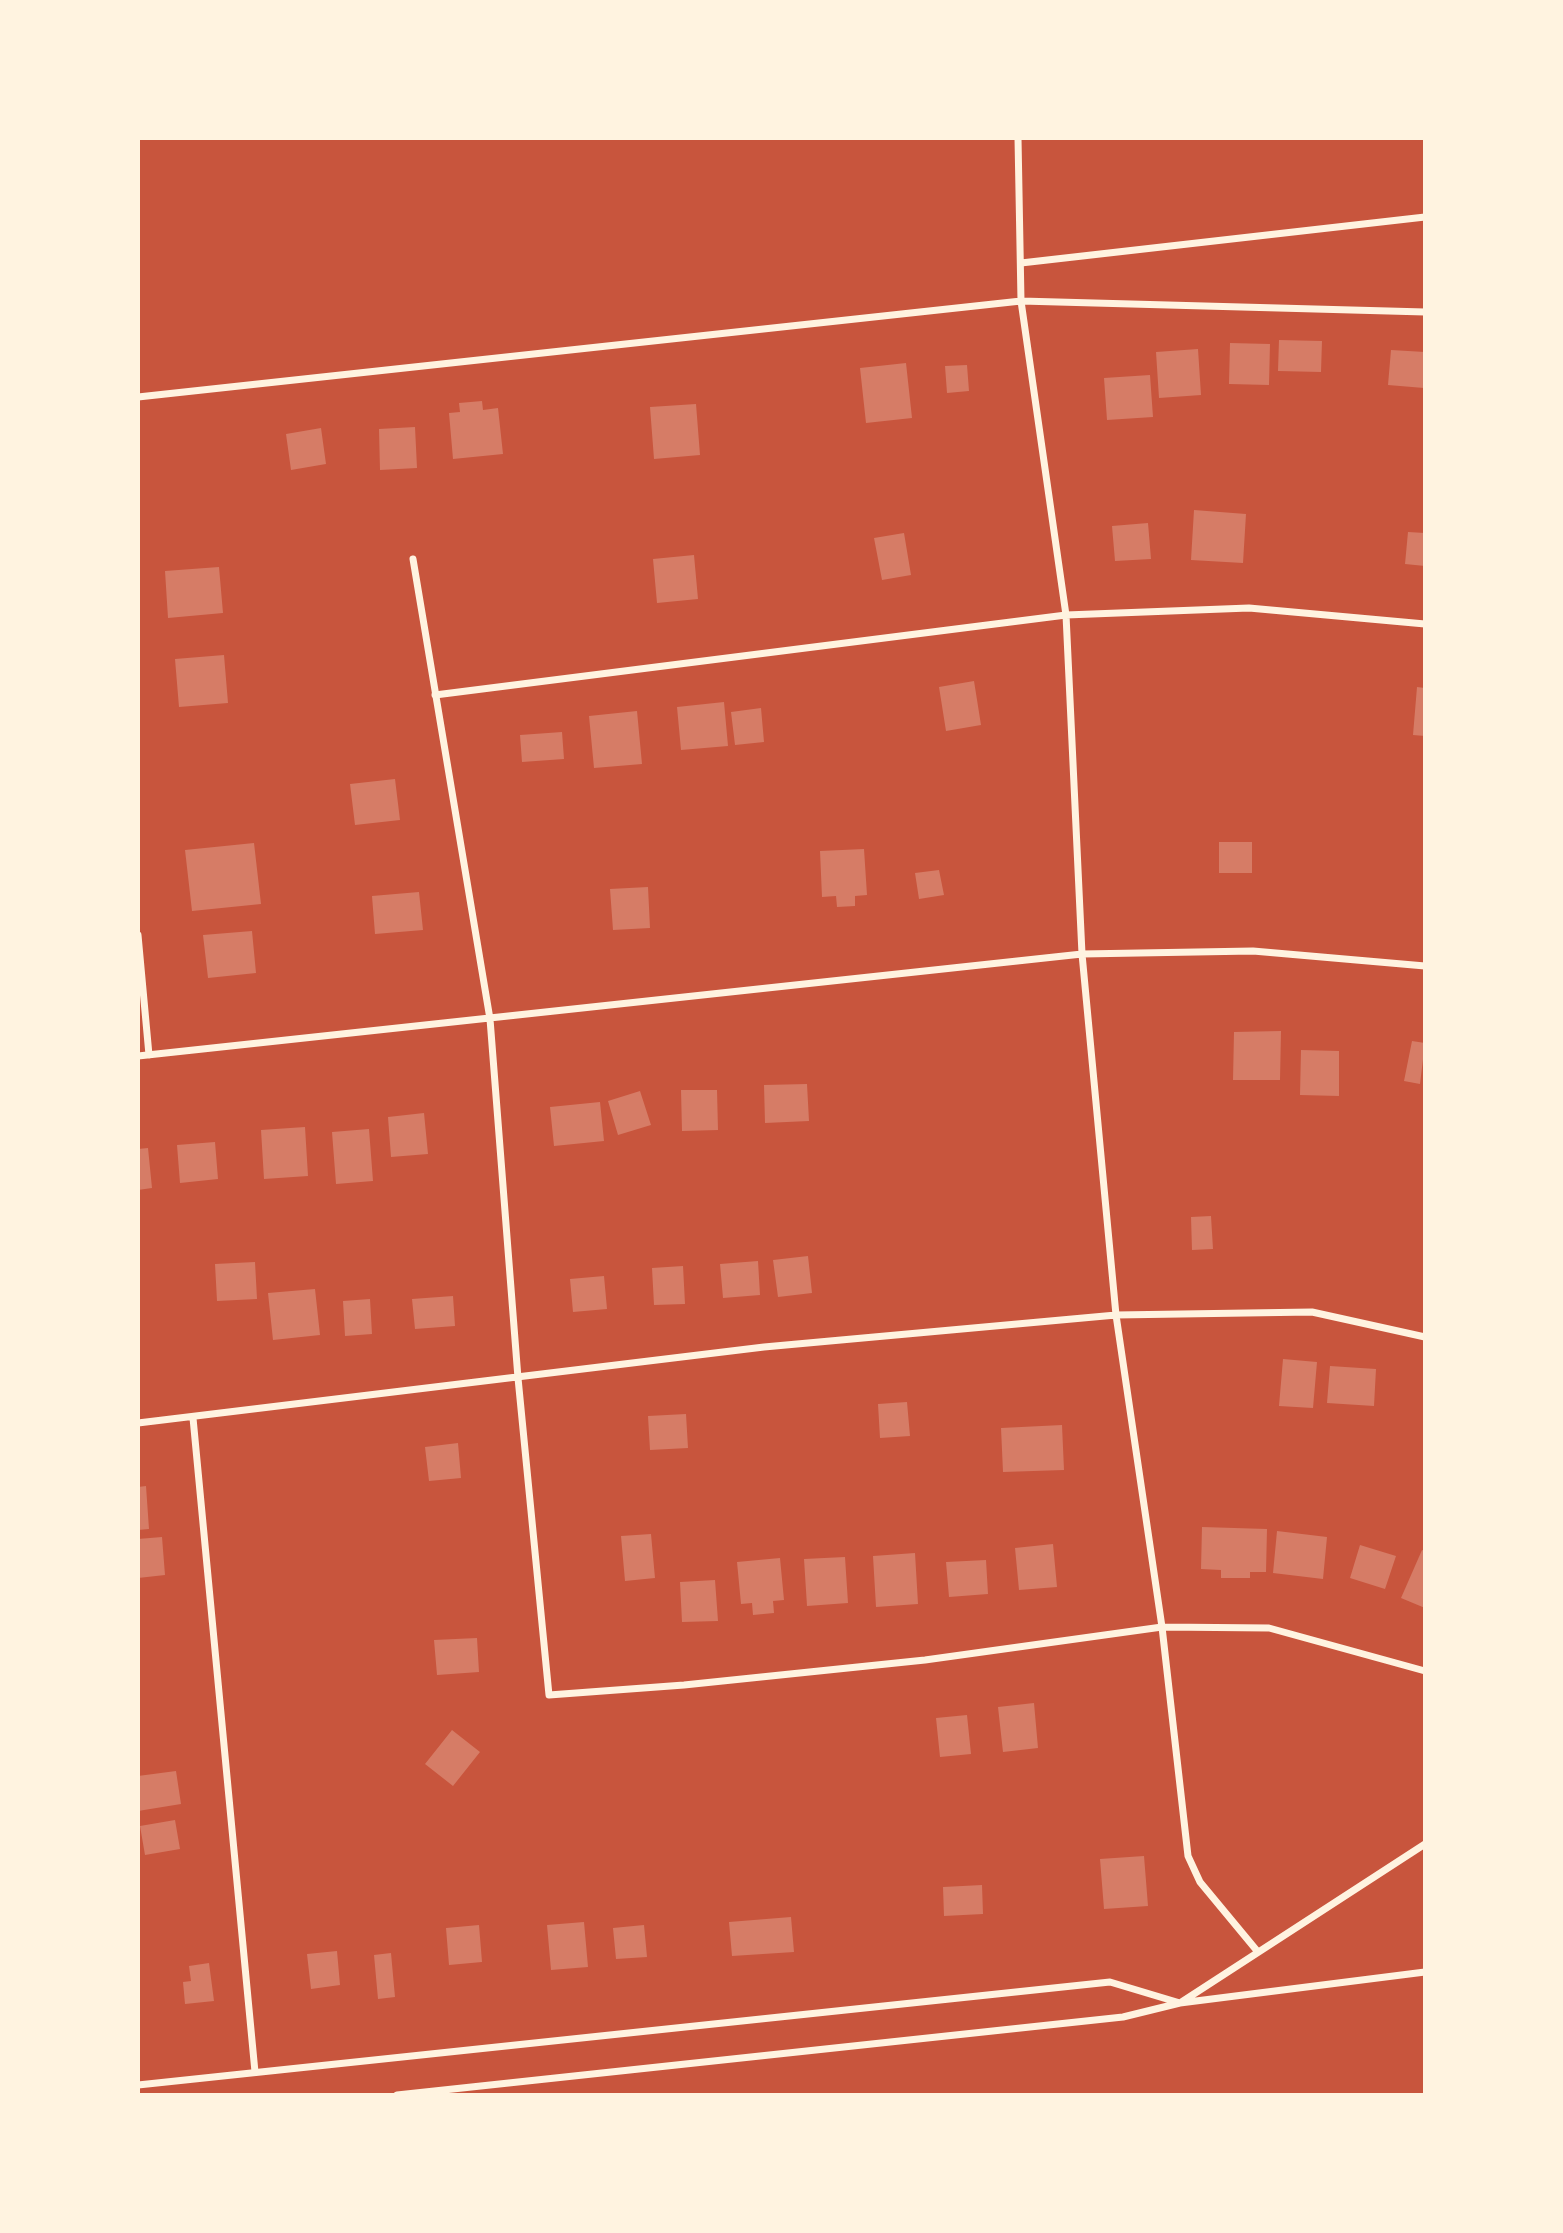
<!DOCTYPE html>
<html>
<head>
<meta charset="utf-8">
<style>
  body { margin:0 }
  #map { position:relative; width:1563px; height:2233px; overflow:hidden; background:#c8553d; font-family:"Noto Sans",sans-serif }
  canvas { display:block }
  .frame { position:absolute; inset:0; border:140px solid #fff3e0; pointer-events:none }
</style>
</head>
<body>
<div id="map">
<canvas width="1563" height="2233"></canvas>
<div class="frame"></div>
</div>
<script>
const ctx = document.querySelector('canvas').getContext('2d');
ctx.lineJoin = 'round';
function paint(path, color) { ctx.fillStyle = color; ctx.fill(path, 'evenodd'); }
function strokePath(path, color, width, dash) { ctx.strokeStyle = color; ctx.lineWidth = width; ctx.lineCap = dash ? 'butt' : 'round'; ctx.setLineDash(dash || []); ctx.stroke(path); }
paint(new Path2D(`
  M1279,340L1322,341L1321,372L1278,371Z
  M1230,343L1270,344L1269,385L1229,384Z
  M1198,349L1201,395L1159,398L1156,352Z
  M1391,350L1425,352L1424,388L1388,385Z
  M906,363L912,418L866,423L860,368Z
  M967,365L969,391L947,393L945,366Z
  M1150,375L1153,417L1107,420L1104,378Z
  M482,401L483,410L498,408L503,454L453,459L449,413L460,412L459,403Z
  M696,404L700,455L654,459L650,407Z
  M415,427L417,468L380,470L379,429Z
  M321,428L326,464L291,470L286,434Z
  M1194,510L1246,514L1243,563L1191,560Z
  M1148,523L1151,559L1115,561L1112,526Z
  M1408,532L1425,533V566L1405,564Z
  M904,533L911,575L882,580L874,538Z
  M694,555L698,599L657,603L653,559Z
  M219,567L223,613L168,618L165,571Z
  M224,655L228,703L179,707L175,659Z
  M974,681L981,725L946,731L939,687Z
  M1417,687L1425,688V736L1413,735Z
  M724,702L728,746L681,750L677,707Z
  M761,708L764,742L735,745L731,712Z
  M637,711L642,764L594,768L589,716Z
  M562,732L564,759L522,762L520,735Z
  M395,779L400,820L355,825L350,784Z
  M1219,842H1252V873H1219Z
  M254,843L261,904L192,911L185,850Z
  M864,849L867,895L855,896V906L837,907L836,896L822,897L820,851Z
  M939,870L944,895L919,899L915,873Z
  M648,887L650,928L613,930L610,889Z
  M419,892L423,930L375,934L372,896Z
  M252,931L256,973L208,978L203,935Z
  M1281,1031L1280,1080H1233L1234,1032Z
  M1412,1041L1425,1043L1420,1084L1404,1081Z
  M1301,1050L1339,1051V1096L1300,1095Z
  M807,1084L809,1121L765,1123L764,1085Z
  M681,1090H717L718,1130L682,1131Z
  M640,1091L651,1125L618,1135L608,1101Z
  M600,1102L604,1141L554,1146L550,1107Z
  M424,1113L428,1154L391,1157L388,1117Z
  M305,1127L308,1176L264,1179L261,1130Z
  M369,1129L373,1181L336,1184L332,1132Z
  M215,1142L218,1179L180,1183L177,1145Z
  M148,1148L152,1188L138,1190V1149Z
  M1211,1216L1213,1249L1192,1250L1191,1217Z
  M808,1256L812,1293L778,1297L773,1260Z
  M758,1261L760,1295L723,1298L720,1264Z
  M255,1262L257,1299L217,1301L215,1264Z
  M683,1266L685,1304L654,1305L652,1268Z
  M604,1276L607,1309L573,1312L570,1279Z
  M315,1289L320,1335L273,1340L268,1293Z
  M453,1296L455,1326L415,1329L412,1299Z
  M370,1299L372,1334L345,1336L343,1301Z
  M1283,1359L1317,1362L1313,1408L1279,1406Z
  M1330,1366L1376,1369L1374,1406L1327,1403Z
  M907,1402L910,1436L880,1438L878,1404Z
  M686,1414L688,1448L650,1450L648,1416Z
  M1062,1425L1064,1470L1003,1472L1001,1428Z
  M458,1443L461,1478L429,1481L425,1447Z
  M146,1486L149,1529L138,1530V1487Z
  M1202,1527L1267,1529L1266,1572H1250V1578H1221V1570L1201,1569Z
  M1277,1531L1327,1537L1323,1579L1273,1573Z
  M651,1534L655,1578L625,1581L621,1536Z
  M162,1537L165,1575L138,1578V1539Z
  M1053,1544L1057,1587L1019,1590L1015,1548Z
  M1360,1545L1396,1556L1385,1589L1350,1578Z
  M1422,1550L1425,1551V1608L1401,1598Z
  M915,1553L918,1604L876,1607L873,1556Z
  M845,1557L848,1603L807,1606L804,1559Z
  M780,1558L784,1600L773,1601L774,1613L753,1615L752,1603L741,1604L737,1562Z
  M986,1560L988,1594L949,1597L946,1562Z
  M715,1580L718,1621L682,1622L680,1582Z
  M477,1638L479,1672L437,1675L434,1640Z
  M1034,1703L1038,1748L1003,1752L998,1707Z
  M967,1715L971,1754L940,1757L936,1718Z
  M452,1730L480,1752L453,1786L425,1764Z
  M176,1771L181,1804L138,1811V1776Z
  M175,1820L180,1849L145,1855L140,1826Z
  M1144,1856L1148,1906L1104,1909L1100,1859Z
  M982,1885L983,1914L944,1916L943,1887Z
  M791,1917L794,1952L732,1956L729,1922Z
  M584,1922L588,1967L551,1970L547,1925Z
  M479,1925L482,1962L449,1965L446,1928Z
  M644,1925L647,1957L616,1959L613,1928Z
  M337,1951L340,1985L311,1989L307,1954Z
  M391,1953L395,1997L378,1999L374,1955Z
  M209,1963L214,2001L185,2004L183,1982L191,1981L189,1966Z`), '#d67c66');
strokePath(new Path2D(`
  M1018,138L1021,301L1066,615L1082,954L1116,1315L1162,1627L1188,1856L1200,1882L1258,1952
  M1021,263L1425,217
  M138,397L1021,301L1425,312
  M413,559L490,1019L518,1378L549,1695L684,1685L925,1660L1162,1627L1269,1628L1425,1671
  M435,695L1066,615L1249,608L1425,624
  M138,935L149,1055
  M138,1056L1082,954L1253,951L1425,966
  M193,1418L255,2072
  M138,1423L764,1347L1116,1315L1312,1312L1425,1337
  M138,2085L1110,1982L1180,2003L1425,1972
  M397,2095L1123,2017L1180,2003L1425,1844`), '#fff3e0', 7);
</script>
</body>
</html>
